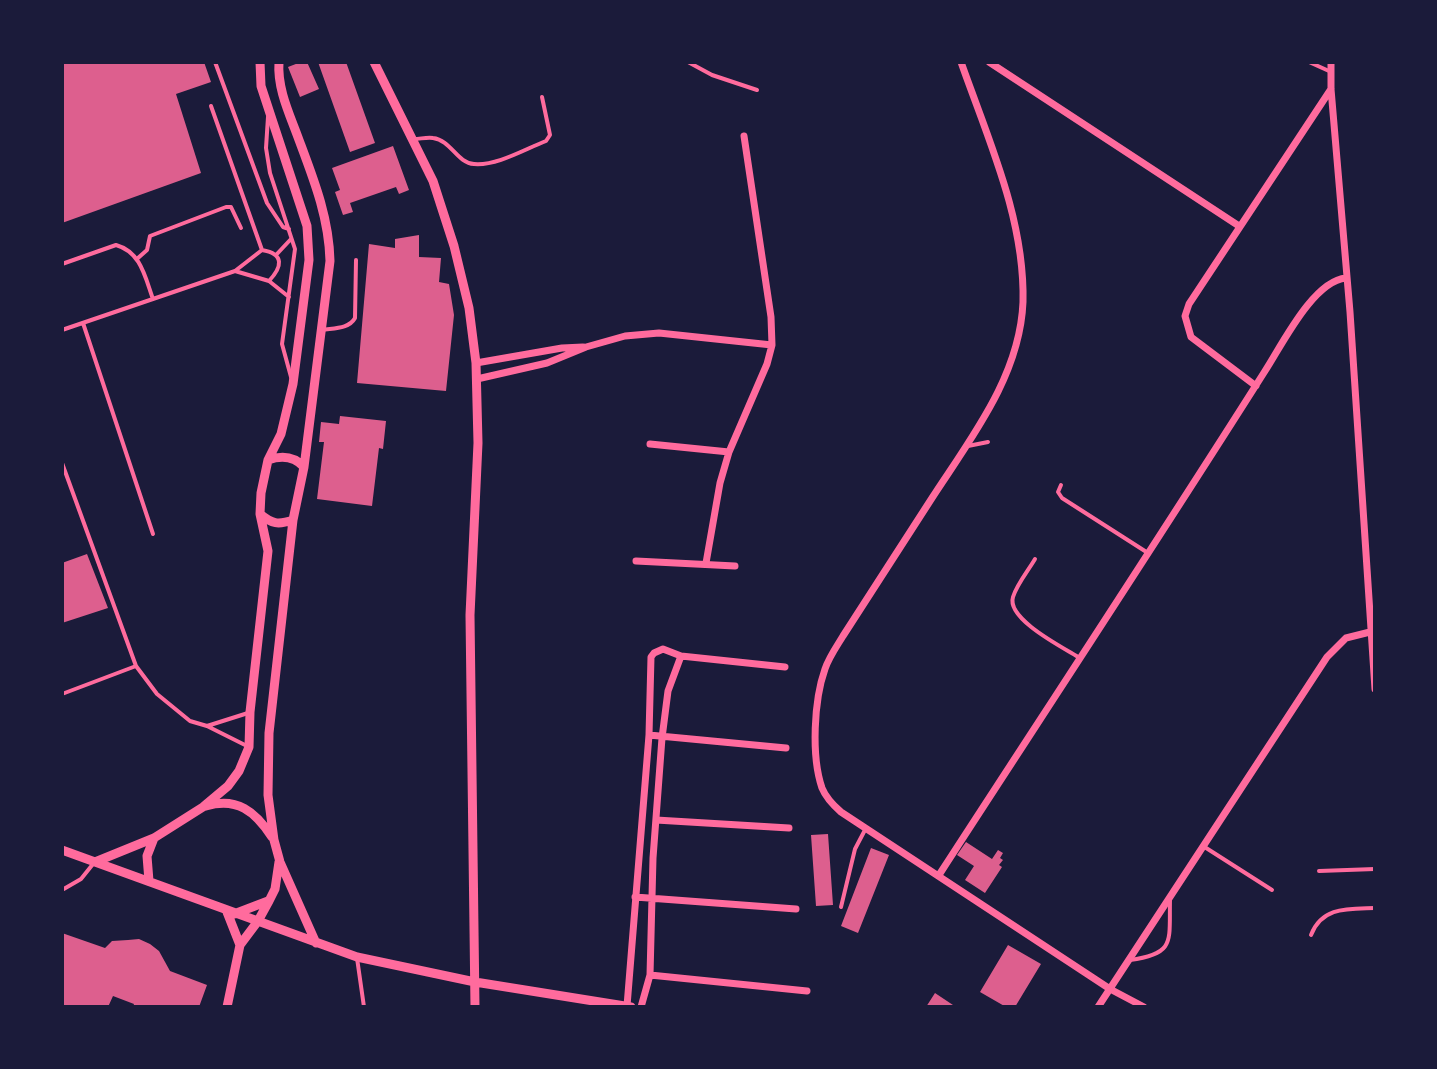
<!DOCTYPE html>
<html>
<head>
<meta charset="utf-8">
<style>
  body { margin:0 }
  #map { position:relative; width:1437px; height:1069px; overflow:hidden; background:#1b1b3a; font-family:"Nunito Sans",sans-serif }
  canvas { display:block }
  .frame { position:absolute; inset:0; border:64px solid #1b1b3a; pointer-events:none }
</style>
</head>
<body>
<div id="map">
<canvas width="1437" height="1069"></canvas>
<div class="frame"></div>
</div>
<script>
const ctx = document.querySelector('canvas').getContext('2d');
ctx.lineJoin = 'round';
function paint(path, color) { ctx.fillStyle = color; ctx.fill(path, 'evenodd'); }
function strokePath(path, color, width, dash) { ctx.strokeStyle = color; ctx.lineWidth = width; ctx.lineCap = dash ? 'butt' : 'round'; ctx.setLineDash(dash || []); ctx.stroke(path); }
paint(new Path2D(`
  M62,62H204L211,82L176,94L201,173L62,223Z
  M301,62H307L319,89L300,97L288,67Z
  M318,62H346L375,143L350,152Z
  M393,146L409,190L399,194L396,187L350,203L353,212L343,215L335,192L340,190L332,168Z
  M419,235V257L441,258L439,282L449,284L454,315L446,391L357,383L369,244L395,248V239Z
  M340,416L386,421L383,449L379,448L372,506L317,499L324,442H319L321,422L339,424Z
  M87,554L108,608L62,623V563Z
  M828,834L833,905L816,906L811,835Z
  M966,842L992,859L998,850L1003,853L1000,858L1003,860L999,865L1002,867L985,893L965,880L974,866L957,855Z
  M871,848L889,855L858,933L841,926Z
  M62,933L105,948L112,941L128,940L139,939L150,944L159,951L170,971L207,985L199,1007H133L134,1004L113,996L108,1007H62Z
  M1008,945L1041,964L1015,1007H1006L980,992Z
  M935,993L956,1007H926Z`), '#dd5f8e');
strokePath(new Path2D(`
  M215,62L267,203L283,227L289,229
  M688,62L712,75L757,90
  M1309,62L1329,71
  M211,106L262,250
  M268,117L266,148L270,173L295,249L282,344L291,377
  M414,139C420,139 427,137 433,138C451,140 457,163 474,164C497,166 525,149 546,141L550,135L542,97
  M276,255L291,239
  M138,258L147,250L150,236L226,207H231L241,228
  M62,264L116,245C141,252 145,277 153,299
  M235,271L262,250C285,254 282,267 269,281
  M83,323L153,534
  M62,330L235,271L269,281L289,297
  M322,330C334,328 349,329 355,318L356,260
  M968,446L988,442
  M62,463L136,666L157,694L190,721L207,726L247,746
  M1061,485L1058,492L1062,498L1148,553
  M1035,559C1028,571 1017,584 1013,597C1006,619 1064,648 1080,658
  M62,694L136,666
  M207,726L248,713
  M1203,846L1272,890
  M1319,871L1375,869
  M62,890L81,879L93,864
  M841,907L855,849L866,828
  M1311,935C1322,906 1349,909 1375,908
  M357,958L364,1007
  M1130,960C1176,954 1169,941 1170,900`), '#ff6b9d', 4);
strokePath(new Path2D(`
  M961,62C988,139 1025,219 1023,302C1020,376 971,438 932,498C902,544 873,590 843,636C837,646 829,657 825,669C814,700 811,756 822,788C826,798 833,805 841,812L1110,989L1144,1007
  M989,62L1239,226
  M1331,62V89L1350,312L1375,689
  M476,363L562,348L583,347
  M477,379L547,363L586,347L625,336L659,333L772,345
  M1256,386L1191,337L1185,316L1189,304L1331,89
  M650,444L729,452
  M636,561L735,566
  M706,563L720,483L729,452L767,364L772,345L771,317L744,136
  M649,735L786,748
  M656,820L789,828
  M939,875C1048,707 1158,540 1265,371C1282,345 1313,281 1346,278
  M635,897L796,909
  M650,975L807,991
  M627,1006L649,735L651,657L654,653L663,649L681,656L785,667
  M641,1007L650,975L653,858L662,738L668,691L681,656
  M1098,1007L1327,657L1346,638L1370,632`), '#ff6b9d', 7);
strokePath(new Path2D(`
  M279,62C277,89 290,115 299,140C314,180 329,218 330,261L304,467L293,520L269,733L268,795L274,840L280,862L316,943
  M374,62L433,181L454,246L469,308L476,363L478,443L470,615L475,1007
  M268,460C282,455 294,456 304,467
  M260,514C272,524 278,525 293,520
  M206,806C237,797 255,811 272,837
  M62,850L357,957L475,982L631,1007
  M95,862L154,838L203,807L228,786L239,771L249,747L250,712L268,551L260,514L261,493L268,460L281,434L293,384L309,260L307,226L261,86L260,62
  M149,881L147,856L154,838
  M227,912L240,945
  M234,914L268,901
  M227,1007L240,945L258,921L269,901L275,889L279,862`), '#ff6b9d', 9);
</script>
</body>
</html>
